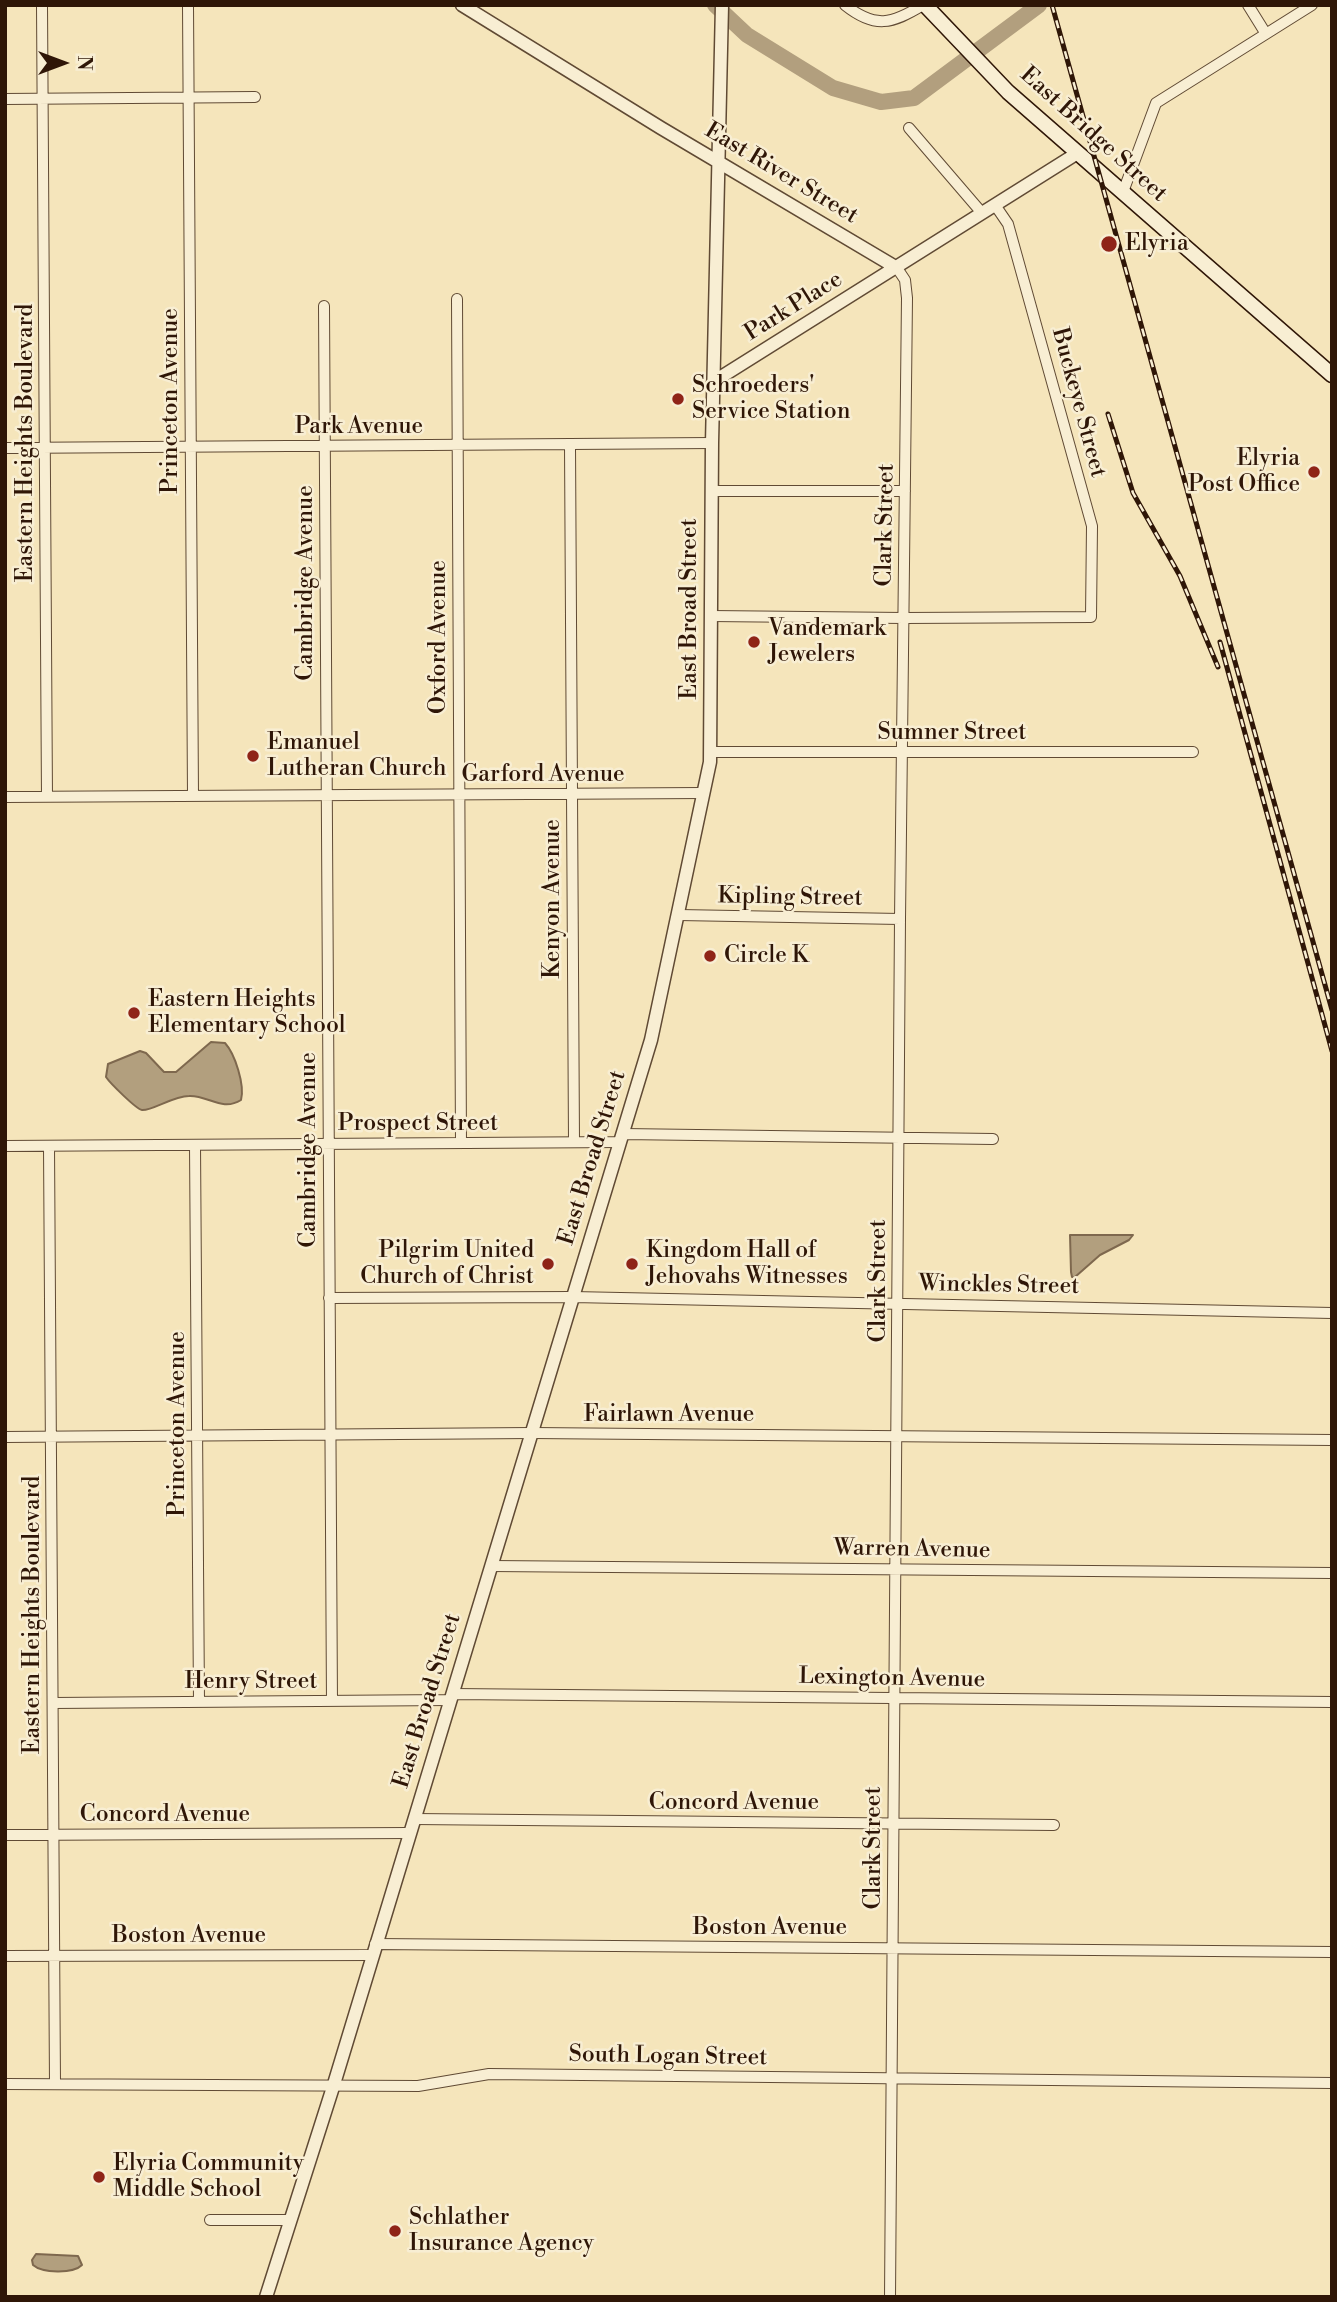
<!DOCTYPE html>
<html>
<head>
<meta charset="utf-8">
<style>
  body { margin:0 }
  #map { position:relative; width:1337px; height:2302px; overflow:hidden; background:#f5e5bb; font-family:"Libre Bodoni",serif }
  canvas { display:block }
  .frame { position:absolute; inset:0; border:7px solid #2f1607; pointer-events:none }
  .north { position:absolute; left:28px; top:28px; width:70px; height:70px; -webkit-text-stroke:5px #f8eed3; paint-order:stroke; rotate:90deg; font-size:19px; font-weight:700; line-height:28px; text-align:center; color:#2f1607 }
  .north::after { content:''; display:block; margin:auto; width:24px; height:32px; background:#2f1607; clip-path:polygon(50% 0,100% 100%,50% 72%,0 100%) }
</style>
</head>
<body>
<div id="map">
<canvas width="1337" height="2302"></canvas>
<div class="frame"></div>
<div class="north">N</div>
</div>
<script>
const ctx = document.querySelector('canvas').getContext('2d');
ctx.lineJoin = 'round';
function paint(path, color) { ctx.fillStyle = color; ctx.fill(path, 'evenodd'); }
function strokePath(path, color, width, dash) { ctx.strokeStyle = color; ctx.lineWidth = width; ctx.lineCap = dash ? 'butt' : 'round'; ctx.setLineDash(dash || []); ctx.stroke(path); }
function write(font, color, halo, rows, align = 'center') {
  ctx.font = font + ' "Libre Bodoni",serif'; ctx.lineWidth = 5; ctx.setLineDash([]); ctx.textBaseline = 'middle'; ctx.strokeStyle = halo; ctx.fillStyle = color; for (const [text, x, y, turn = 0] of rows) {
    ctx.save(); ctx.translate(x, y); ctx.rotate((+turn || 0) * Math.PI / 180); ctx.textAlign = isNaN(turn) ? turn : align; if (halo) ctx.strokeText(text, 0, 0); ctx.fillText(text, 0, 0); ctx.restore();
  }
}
const water = new Path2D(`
  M211,1042L225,1043C235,1054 245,1085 241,1100C222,1112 208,1095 189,1096C173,1096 152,1111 142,1110C136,1109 110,1083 106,1077L108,1064L140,1051L146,1053L164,1072H176Z
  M1070,1235H1133L1129,1240L1100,1255L1075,1277H1072L1071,1272Z
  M36,2254L78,2256L82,2265C73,2274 42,2273 33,2265L32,2260Z`);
paint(water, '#b29f7e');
strokePath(water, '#7e684e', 2);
strokePath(new Path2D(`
  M715,5L747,35L833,88L881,102L914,98L1039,5`), '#b29f7e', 16);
const minor = new Path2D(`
  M42,5L47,797
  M188,5L193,796
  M845,5C875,29 892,24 923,5
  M1248,5L1266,34
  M5,99L255,97
  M909,128L982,213
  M1123,192L1156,103L1312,5
  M457,299L461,1143
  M324,306L332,1701
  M570,445L574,1142
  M5,448L712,443
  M712,491H905
  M711,616L904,618L1091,617L1092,526L1008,224L995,205
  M710,752H1193
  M5,797L703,793
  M679,915L900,919
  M623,1134L993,1139
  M195,1145L199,1702
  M5,1146L620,1142
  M49,1146L55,2084
  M329,1298L573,1297L1332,1313
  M5,1437L532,1433L1332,1440
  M491,1566L1332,1573
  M452,1694L1332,1702
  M53,1703L450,1700
  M414,1819L1054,1825
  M5,1835L409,1833
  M375,1944L1332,1952
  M5,1956L372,1955
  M5,2084L418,2086L489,2074L1332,2083
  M210,2220H290
  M890,2297L900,919L907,298L905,280L897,268`);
const tertiary = new Path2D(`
  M462,5L661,128L897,268
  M713,382L1076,154
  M266,2297L334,2084L651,1040L710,762L712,443L722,5`);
const secondary = new Path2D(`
  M925,5L1008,92L1332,375`);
strokePath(minor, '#604a34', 12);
strokePath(tertiary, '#604a34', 15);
strokePath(secondary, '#2f1607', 17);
strokePath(minor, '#f8eed3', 10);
strokePath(tertiary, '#f8eed3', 12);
strokePath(secondary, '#f8eed3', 14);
const rail = new Path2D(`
  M1052,5L1332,1010
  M1108,414L1133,493L1180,576L1218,667
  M1220,642L1332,1051`);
strokePath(rail, '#2f1607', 5);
strokePath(rail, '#f8eed3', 2.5, [8]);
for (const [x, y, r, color] of [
  [1109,244,9,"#8f2418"],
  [678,399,7,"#8f2418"],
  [1314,472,7,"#8f2418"],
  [754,642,7,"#8f2418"],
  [253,756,7,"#8f2418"],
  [710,956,7,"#8f2418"],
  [134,1013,7,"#8f2418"],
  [548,1264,7,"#8f2418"],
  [632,1264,7,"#8f2418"],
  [99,2177,7,"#8f2418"],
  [395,2231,7,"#8f2418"]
]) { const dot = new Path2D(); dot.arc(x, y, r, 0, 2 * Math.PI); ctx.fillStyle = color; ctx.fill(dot); strokePath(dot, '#f8eed3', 2.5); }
write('23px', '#2f1607', '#f8eed3', [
  ["East Bridge Street",1093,135,42],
  ["East River Street",781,174,31],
  ["Park Place",794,307,-32],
  ["Princeton Avenue",171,401,-90],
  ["Buckeye Street",1078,403,75],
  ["Park Avenue",359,427],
  ["Eastern Heights Boulevard",26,443,-90],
  ["Clark Street",886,525,-89],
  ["Cambridge Avenue",306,583,-90],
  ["East Broad Street",690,609,-90],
  ["Oxford Avenue",439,637,-90],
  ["Sumner Street",952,733],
  ["Garford Avenue",543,775],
  ["Kipling Street",790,898,1],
  ["Kenyon Avenue",553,899,-90],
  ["Prospect Street",418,1124],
  ["Cambridge Avenue",309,1150,-90],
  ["East Broad Street",593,1158,-73],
  ["Clark Street",879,1281,-90],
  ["Winckles Street",999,1286,1],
  ["Fairlawn Avenue",669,1415],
  ["Princeton Avenue",178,1424,-90],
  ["Warren Avenue",912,1550,1],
  ["Eastern Heights Boulevard",33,1615,-90],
  ["Lexington Avenue",892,1679,1],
  ["Henry Street",251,1682],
  ["East Broad Street",428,1701,-73],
  ["Concord Avenue",734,1803],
  ["Concord Avenue",165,1815],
  ["Clark Street",874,1848,-90],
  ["Boston Avenue",770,1928],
  ["Boston Avenue",189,1936],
  ["South Logan Street",668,2057,1]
]);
write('23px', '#2f1607', '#f8eed3', [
  ["Elyria",1125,244],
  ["Schroeders'",692,386],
  ["Service Station",692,412],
  ["Elyria",1300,459,"right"],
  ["Post Office",1300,485,"right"],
  ["Vandemark",768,629],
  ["Jewelers",768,655],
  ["Emanuel",267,743],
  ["Lutheran Church",267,769],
  ["Circle K",724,956],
  ["Eastern Heights",148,1000],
  ["Elementary School",148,1026],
  ["Pilgrim United",534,1251,"right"],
  ["Church of Christ",534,1277,"right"],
  ["Kingdom Hall of",646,1251],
  ["Jehovahs Witnesses",646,1277],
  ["Elyria Community",113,2164],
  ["Middle School",113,2190],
  ["Schlather",409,2218],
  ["Insurance Agency",409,2244]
], 'left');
</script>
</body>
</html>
